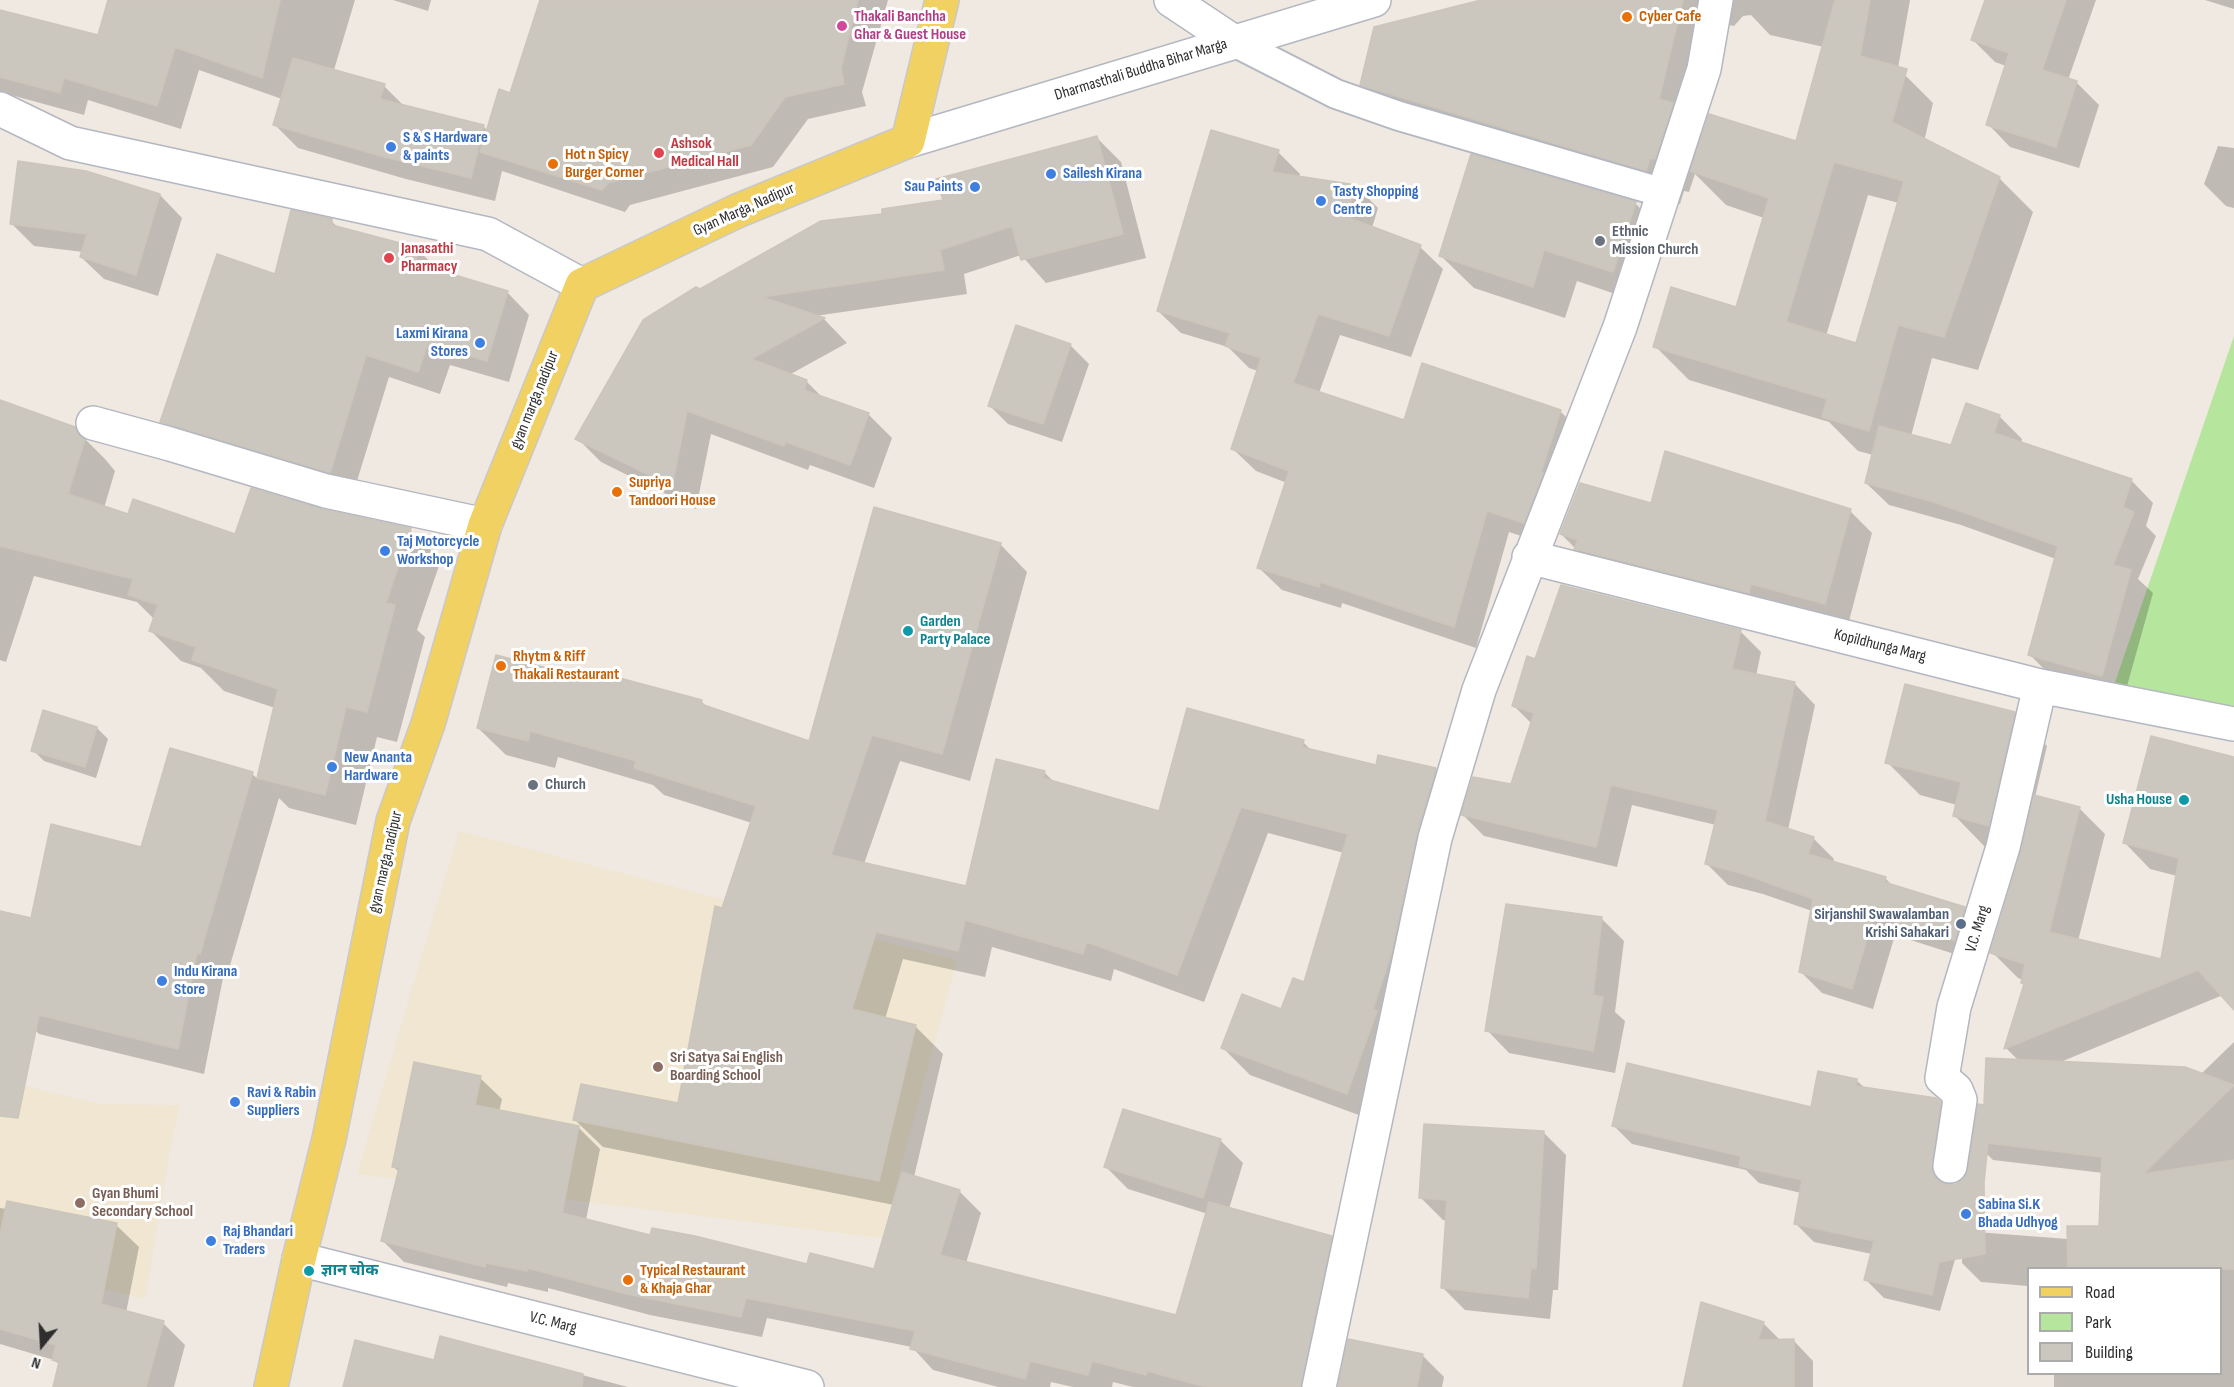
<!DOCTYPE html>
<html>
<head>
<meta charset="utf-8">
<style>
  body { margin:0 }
  #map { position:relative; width:2234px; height:1387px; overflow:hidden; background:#efe9e1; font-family:"Sofia Sans Condensed",sans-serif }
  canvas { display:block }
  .legend { position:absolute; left:2027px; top:1267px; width:195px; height:108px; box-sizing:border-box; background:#fff; border:2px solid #ababab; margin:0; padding:8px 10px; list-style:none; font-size:18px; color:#2e2e2e }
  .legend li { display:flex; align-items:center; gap:12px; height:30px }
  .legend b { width:30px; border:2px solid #ababab }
  .north { position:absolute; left:12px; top:1315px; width:60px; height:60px; -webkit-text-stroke:4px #fff; paint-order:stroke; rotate:198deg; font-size:16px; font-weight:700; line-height:24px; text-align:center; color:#2e2e2e }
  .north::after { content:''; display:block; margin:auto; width:21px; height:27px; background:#2e2e2e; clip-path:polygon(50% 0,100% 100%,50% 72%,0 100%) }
</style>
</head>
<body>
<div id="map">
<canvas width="2234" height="1387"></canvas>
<ul class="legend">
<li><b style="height:8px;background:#f2d163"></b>Road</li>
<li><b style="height:16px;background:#b6e59e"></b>Park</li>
<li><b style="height:16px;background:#cbc7bf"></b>Building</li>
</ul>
<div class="north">N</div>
</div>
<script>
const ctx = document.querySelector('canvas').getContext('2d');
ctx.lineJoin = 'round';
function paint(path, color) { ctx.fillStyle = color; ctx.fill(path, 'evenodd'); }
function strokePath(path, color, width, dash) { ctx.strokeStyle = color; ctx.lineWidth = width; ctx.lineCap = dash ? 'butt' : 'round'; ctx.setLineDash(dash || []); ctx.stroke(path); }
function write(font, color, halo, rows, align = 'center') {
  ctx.font = font + ' "Sofia Sans Condensed","Noto Sans Devanagari",sans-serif'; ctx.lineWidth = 6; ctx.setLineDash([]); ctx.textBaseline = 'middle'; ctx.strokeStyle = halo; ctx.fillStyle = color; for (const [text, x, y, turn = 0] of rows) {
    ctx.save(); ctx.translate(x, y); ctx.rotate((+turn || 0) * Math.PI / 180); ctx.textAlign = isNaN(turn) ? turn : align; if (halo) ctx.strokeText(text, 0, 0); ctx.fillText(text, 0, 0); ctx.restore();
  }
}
paint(new Path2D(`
  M459,831L957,960L882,1238L357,1174Z
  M0,1080L100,1104L180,1105L171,1144L145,1299L0,1263Z`), '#f0e6d1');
paint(new Path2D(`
  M2234,336V707L2113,688Z`), '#b6e59e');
paint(new Path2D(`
  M110,0H355L334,70L384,86L405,107L483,126L488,131L511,95L541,0H888L862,92L866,106L808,119L773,167L630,205L625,212L502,171L495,201L406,179L298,148L275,125L282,99L199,70L181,129L88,100L84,115L0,92V11L99,36Z
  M393,0H431L428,11Z
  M1487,0H1910L1898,68L1933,103L1914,185L1999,178L2033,212L1978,370L1932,358L1911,436L1952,447L1967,405L2000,417L2022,439L2021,443L2131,480L2153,503L2146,526L2156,536L2138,579L2153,593L2124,697L2052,677L2030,655L2056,559L1961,525L1889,505L1866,483L1873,455L1858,451L1829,422L1689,380L1655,346L1737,308L1764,218L1726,205L1695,174L1689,192L1684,191L1680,204L1396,118L1362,84ZM1751,15L1770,35L1824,47L1797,143L1704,136L1694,126L1719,23L1734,26L1743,16ZM1868,195L1899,203L1857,345L1826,336Z
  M1986,0H2096L2068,80L2077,83L2099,105L2079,168L2010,147L1988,124L2006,66L1995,62L1973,40Z
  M2205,0H2234V9Z
  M1097,138L1121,162L1146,258L1046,283L1021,255L964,274L967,294L815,316L824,319L847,343L789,375L806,381L823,398L868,414L892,438L874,488L810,465L808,470L711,434L696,509L601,462L577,438L700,291L884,215L945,202Z
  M2218,146L2234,148V208L2226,206L2204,184Z
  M1278,152L1300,174L1299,178L1356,186L1378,208L1372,228L1420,247L1443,269L1411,357L1340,335L1319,393L1405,422L1423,365L1561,412L1583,434L1546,544L1509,532L1476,648L1342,603L1341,608L1282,590L1259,568L1287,483L1256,471L1233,449L1258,371L1249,368L1228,347L1181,333L1158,311Z
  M85,172L160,195L182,218L158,296L104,279L81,257L83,252L34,246L11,223Z
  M1635,203L1667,236L1645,304L1577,281L1565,318L1474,288L1441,256Z
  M331,221L340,229L418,250L441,272L507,292L529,315L509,382L450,365L440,394L389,377L353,494L184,444L162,421L276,276Z
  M1070,345L1089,364L1062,442L1008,424L990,406Z
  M0,401L74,428L105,459L115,471L104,508L129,516L236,536L322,511L410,530L441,560L417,630L425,637L397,742L377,737L356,825L289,808L279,798L226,979L223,978L204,1074L39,1034L13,1008L142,849L252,774L258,779L275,708L224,691L201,668L181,661L150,630L154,619L137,602L34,576L6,662L0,660Z
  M1652,504L1850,511L1872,533L1848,625L1598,571L1561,534Z
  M1000,544L1027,572L970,781L900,761L864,864L967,888L1044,772L1054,782L1160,813L1303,742L1312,751L1377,766L1435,770L1463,797L1375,1121L1250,1075L1222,1047L1282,1011L1305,984L1344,853L1268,833L1204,1002L1114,969L1111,981L992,947L985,977L903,959L885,1019L915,1026L943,1054L914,1177L960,1192L981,1213L966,1263L1177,1317L1208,1214L1128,1189L1106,1167L1220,1140L1243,1163L1229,1209L1331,1237L1353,1258L1325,1387H1133L1113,1382L1112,1387H1073L1051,1382L1050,1387H998L933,1370L912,1347L767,1318L762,1337L650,1315L548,1288V1292L508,1283L507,1287L404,1262L382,1240L399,1172L393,1166L480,1078L502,1099L499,1112L579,1128L600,1149L586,1220L651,1237L808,1266L875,1270L894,1205L603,1147L575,1120L679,1105L723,910L752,823L664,795L653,785L558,757L555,768L506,755L478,728L595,682L701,701L707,707L810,743Z
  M1740,631L1761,652L1756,676L1794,683L1815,705L1788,830L1813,838L1834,859L1833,863L1885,878L1893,886L1964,908L1986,929L1976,961L1895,935L1873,1009L1822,993L1801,972L1812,911L1763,894L1728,885L1707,864L1716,825L1632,805L1617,867L1484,836L1463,815L1512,785L1532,724L1514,706L1536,660Z
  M44,712L97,728L108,739L96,778L44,761L33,750Z
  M2014,714L2047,746L2035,797L2079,808L2105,834L2078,941L2162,961L2177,876L2150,869L2125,843L2234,759V1007L2223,995L2058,1063L2201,1074L2234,1042V1387H2054V1374H2220V1268H2028V1286L1981,1282L1962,1263L1963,1232L1940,1311L1884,1298L1866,1280L1872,1254L1814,1242L1795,1223L1801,1193L1759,1183L1746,1170L1632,1144L1614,1126L1813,1109L1856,1080L1865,1088L1939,1102L1958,1121L1951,1185L1963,1231L2068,1239L2100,1227L2103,1173L1993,1160L1974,1141L1986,1107L2019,1061L2006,1048L2025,986L2023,980L2018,978L1992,952L2021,858L1987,849L1955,816L1957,805L1920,795L1887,762Z
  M1602,919L1624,941L1615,1012L1625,1021L1615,1073L1509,1053L1487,1030Z
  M1544,1133L1566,1155L1558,1290H1553L1550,1319L1465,1310L1442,1287L1447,1221L1443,1220L1421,1198Z
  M0,1208L116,1225L139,1247L126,1313L163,1323L185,1345L174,1387H55L60,1365L54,1360L0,1344Z
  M1763,1323L1781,1341H1794L1813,1361V1387H1685Z
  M441,1338L628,1387H345L435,1362Z
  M1349,1341L1422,1355L1444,1377L1442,1387H1338Z`), '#0003');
const building = new Path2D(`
  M108,0H280L262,78L175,47L157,106L64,78L60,93L0,77V10L98,35Z
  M540,0H858L841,68L844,84L785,97L751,145L608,183L602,190L480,152L499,89L510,93Z
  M1481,0H1683L1659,99L1673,103L1655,159L1650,158L1646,171L1360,85L1374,27Z
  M1835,0H1870L1860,56L1907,69L1892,122L2000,177L1944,337L1898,325L1869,431L1822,417L1827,399L1653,347L1671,287L1736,307L1769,198L1690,171L1709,114L1796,141ZM1834,162L1904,181L1856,343L1786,322Z
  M1985,0H2066L2042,70L2077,81L2056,147L1986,125L2009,53L1971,40Z
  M293,58L385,84L380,99L484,125L471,178L381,156L273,125Z
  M1211,130L1279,150L1272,172L1356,185L1347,217L1421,245L1389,336L1318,314L1293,383L1404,420L1422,363L1561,410L1541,472L1543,473L1524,523L1487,511L1454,627L1320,582L1319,587L1257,568L1289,471L1231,449L1261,358L1225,346L1230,333L1157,311Z
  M1097,136L1123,234L1021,260L1012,226L940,250L944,270L762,297L825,318L751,359L807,380L804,390L869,413L850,465L786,442L784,446L687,411L672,486L575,439L643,320L696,287L700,289L821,221L882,214V209L943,200L936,179Z
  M1471,154L1636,202L1613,272L1544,250L1533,287L1439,256Z
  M18,161L86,171L160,194L136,275L80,257L87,234L10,224Z
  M291,210L332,219V225L419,248L415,263L508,291L487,361L428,344L418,372L366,355L330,473L160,422L217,254L275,274Z
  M1016,325L1071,344L1043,424L988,406Z
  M0,400L75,427L79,436L85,439L68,494L128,514L133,499L235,534L251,488L322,509L411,528L386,603L395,605L367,712L346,707L325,795L257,778L278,689L192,660L196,647L149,631L158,605L128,595L133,579L0,546Z
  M1966,403L2000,415L1994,433L2132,479L2123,507L2134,512L2113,565L2131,570L2102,676L2028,655L2058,546L1937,503L1865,483L1879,426L1951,445Z
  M1665,451L1851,509L1825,604L1751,584L1749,593L1574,549L1578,540L1560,534L1580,483L1651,503Z
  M874,507L1001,543L942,754L872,735L831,855L966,886L996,759L1045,771L1043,778L1159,811L1187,708L1304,740L1302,747L1376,765L1378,755L1436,768L1417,834L1391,954L1373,1009L1377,1011L1347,1094L1221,1048L1242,994L1281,1009L1293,978L1304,982L1348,834L1241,807L1177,975L1087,942L1083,954L965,920L958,951L876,932L852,1009L916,1025L879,1181L573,1120L581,1084L678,1103L715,906L722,908L756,806L634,768L636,761L530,731L528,741L477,728L496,655L594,680L597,672L702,700L701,704L809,741Z
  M1561,585L1741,630L1732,669L1795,682L1765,821L1814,837L1808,854L1886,877L1884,882L1965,907L1955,941L1874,915L1852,989L1799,972L1813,899L1741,873L1705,864L1718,810L1611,785L1596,847L1461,815L1473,777L1511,784L1534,713L1512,706L1527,656L1535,659Z
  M1905,684L2015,712L1989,826L1953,816L1961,782L1885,763Z
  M43,710L97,727L85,767L31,751Z
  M2151,736L2234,757V1010L2198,970L2004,1049L2024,984L2021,983L2025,964L1990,953L2021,852L2034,795L2080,807L2049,932L2161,959L2179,858L2123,843Z
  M170,748L253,772L200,954L197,953L178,1049L39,1015L18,1118L0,1116V911L31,918L51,824L141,847Z
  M1506,904L1602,917L1593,995L1603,997L1593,1051L1485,1031Z
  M1986,1058L2185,1067L2234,1085L2143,1174L2234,1160V1269H2068L2067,1226H2099L2102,1157L1988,1143L1984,1183L1985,1254L1939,1262L1932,1295L1864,1280L1874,1241L1794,1224L1802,1180L1739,1166L1741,1156L1612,1126L1627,1063L1811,1107L1818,1071L1857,1079L1856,1086L1936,1098L1941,1102L1932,1172L1939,1181L1948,1185L1956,1184L1964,1178L1968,1169L1978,1104L1984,1105Z
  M414,1062L481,1076L475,1105L579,1126L562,1213L650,1235L652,1228L695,1236L807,1264L810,1253L874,1269L902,1172L960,1190L940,1255L1176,1315L1209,1202L1332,1236L1301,1387H1206L1147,1371L1146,1375L1092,1361L1088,1375L1030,1361L1025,1379L910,1349L915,1331L746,1298L741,1317L627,1294L527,1268V1271L486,1263L485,1267L381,1241L399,1168L392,1167Z
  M1123,1109L1221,1139L1203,1198L1104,1167Z
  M1424,1124L1544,1131L1536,1269L1531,1268L1528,1298L1441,1288L1447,1200L1419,1198Z
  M7,1201L117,1223L101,1304L164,1321L146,1387H53L59,1362L52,1360L56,1345L0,1329V1235Z
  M1701,1302L1764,1322L1758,1340L1794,1339V1387H1683Z
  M440,1336L583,1374L582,1387H343L355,1340L434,1360Z
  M1348,1339L1423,1354L1417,1387H1338Z`);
paint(building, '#cbc7bf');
strokePath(building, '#cbc5ba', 1.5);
const lane = new Path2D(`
  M1234,42L1336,94L1399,116L1664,193`);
const street = new Path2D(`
  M93,423L170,444L326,491L485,525
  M1529,557L2040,686L2234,724
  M1950,1166L1960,1100L1956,1090L1942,1078L1954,1007L2003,847L2040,686
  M299,1259L807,1387
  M1319,1387L1435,838L1479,690L1620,327L1704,69L1716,0`);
const secondary = new Path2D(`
  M1171,0L1234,42
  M0,109L70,143L488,234L582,285
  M908,141L1374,0`);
const primary = new Path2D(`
  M271,1387L299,1259L329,1139L393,821L428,724L485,525L582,285L737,211L908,141L942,0`);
strokePath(lane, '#b4b7c1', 32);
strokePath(street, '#b4b7c1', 36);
strokePath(secondary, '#b4b7c1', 36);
strokePath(primary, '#c9c9c9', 36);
strokePath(lane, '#fff', 28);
strokePath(street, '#fff', 33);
strokePath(secondary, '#fff', 33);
strokePath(primary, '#f2d163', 33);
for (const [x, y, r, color] of [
  [1627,17,6,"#e8710a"],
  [842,26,6,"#d1479c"],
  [391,147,6,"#3f7fe0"],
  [659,153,6,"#e0444e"],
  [553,164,6,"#e8710a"],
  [1051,174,6,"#3f7fe0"],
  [975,187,6,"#3f7fe0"],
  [1321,201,6,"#3f7fe0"],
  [1600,241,6,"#6b7280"],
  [389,258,6,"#e0444e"],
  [480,343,6,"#3f7fe0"],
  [617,492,6,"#e8710a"],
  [385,551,6,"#3f7fe0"],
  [908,631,6,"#0f9aa8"],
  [501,666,6,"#e8710a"],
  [332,767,6,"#3f7fe0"],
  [533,785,6,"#6b7280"],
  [2184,800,6,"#0f9aa8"],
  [1961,924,6,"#5c6f8a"],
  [162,981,6,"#3f7fe0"],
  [658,1067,6,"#8d6e63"],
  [235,1102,6,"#3f7fe0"],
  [80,1203,6,"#8d6e63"],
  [1966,1214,6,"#3f7fe0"],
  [211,1241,6,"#3f7fe0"],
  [309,1271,6,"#0f9aa8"],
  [628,1280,6,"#e8710a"]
]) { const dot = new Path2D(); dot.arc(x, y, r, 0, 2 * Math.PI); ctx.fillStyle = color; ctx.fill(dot); strokePath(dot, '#fff', 2); }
write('bold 16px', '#b23c85', '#fff', [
  ["Thakali Banchha",854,17],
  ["Ghar & Guest House",854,35]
], 'left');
write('bold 16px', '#c56008', '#fff', [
  ["Cyber Cafe",1639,17],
  ["Hot n Spicy",565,155],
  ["Burger Corner",565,173],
  ["Supriya",629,483],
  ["Tandoori House",629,501],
  ["Rhytm & Riff",513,657],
  ["Thakali Restaurant",513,675],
  ["Typical Restaurant",640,1271],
  ["& Khaja Ghar",640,1289]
], 'left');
write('16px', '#2e2e2e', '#fff', [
  ["Dharmasthali Buddha Bihar Marga",1141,70,-17],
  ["Gyan Marga, Nadipur",744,210,-24],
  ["gyan marga,nadipur",535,400,-68],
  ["Kopildhunga Marg",1880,646,14],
  ["gyan marga,nadipur",386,862,-77],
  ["V.C. Marg",1978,929,-73],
  ["V.C. Marg",553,1323,14]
]);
write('bold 16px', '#366cbe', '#fff', [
  ["S & S Hardware",403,138],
  ["& paints",403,156],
  ["Sailesh Kirana",1063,174],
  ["Sau Paints",963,187,"right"],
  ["Tasty Shopping",1333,192],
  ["Centre",1333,210],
  ["Laxmi Kirana",468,334,"right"],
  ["Stores",468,352,"right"],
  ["Taj Motorcycle",397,542],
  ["Workshop",397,560],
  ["New Ananta",344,758],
  ["Hardware",344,776],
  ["Indu Kirana",174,972],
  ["Store",174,990],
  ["Ravi & Rabin",247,1093],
  ["Suppliers",247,1111],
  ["Sabina Si.K",1978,1205],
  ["Bhada Udhyog",1978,1223],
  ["Raj Bhandari",223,1232],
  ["Traders",223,1250]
], 'left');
write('bold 16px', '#be3a42', '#fff', [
  ["Ashsok",671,144],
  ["Medical Hall",671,162],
  ["Janasathi",401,249],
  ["Pharmacy",401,267]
], 'left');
write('bold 16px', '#5b616d', '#fff', [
  ["Ethnic",1612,232],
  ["Mission Church",1612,250],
  ["Church",545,785]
], 'left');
write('bold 16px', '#0d838f', '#fff', [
  ["Garden",920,622],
  ["Party Palace",920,640],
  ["Usha House",2172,800,"right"],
  ["ज्ञान चोक",321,1271]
], 'left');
write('bold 16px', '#4e5e75', '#fff', [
  ["Sirjanshil Swawalamban",1949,915],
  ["Krishi Sahakari",1949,933]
], 'right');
write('bold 16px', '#785e54', '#fff', [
  ["Sri Satya Sai English",670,1058],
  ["Boarding School",670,1076],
  ["Gyan Bhumi",92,1194],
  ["Secondary School",92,1212]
], 'left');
</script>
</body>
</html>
